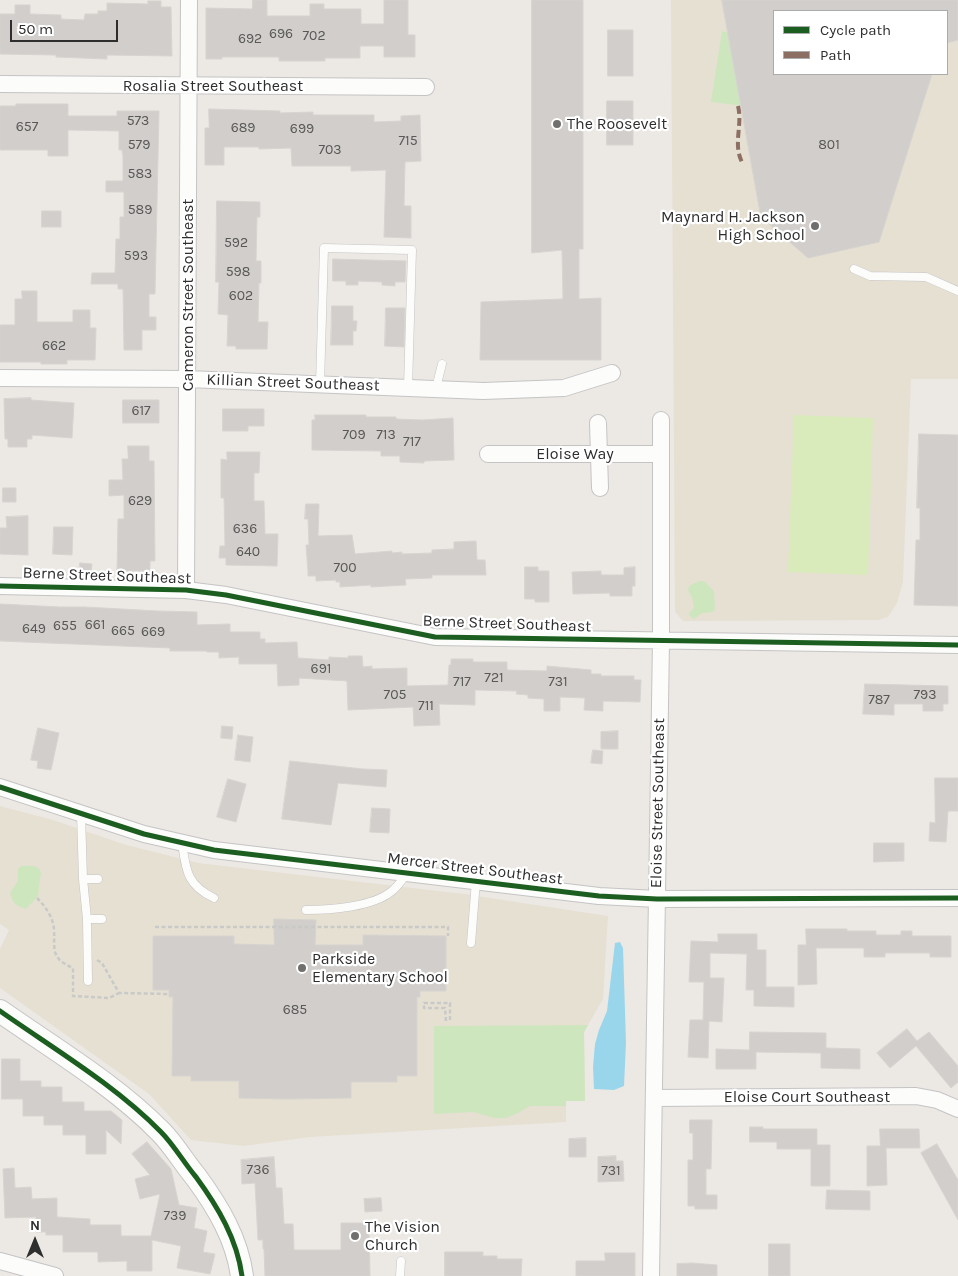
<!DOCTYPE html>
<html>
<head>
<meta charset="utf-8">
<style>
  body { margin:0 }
  #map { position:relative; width:958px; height:1276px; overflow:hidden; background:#ece8e4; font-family:Karla,sans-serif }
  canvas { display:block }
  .legend { position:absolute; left:773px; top:10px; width:175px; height:65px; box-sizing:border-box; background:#fff; border:1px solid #ababab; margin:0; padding:6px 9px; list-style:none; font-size:15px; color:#2e2e2e }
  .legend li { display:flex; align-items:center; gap:10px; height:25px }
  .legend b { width:25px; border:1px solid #ababab }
  .north { position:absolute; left:10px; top:1216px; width:50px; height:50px; -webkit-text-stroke:4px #fff; paint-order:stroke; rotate:0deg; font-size:14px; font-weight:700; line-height:20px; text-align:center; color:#2e2e2e }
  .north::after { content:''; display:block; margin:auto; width:18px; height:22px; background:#2e2e2e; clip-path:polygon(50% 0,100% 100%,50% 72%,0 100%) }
  .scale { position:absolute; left:10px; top:20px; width:108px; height:22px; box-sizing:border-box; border:2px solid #2e2e2e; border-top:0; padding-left:6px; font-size:15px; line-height:18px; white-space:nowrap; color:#2e2e2e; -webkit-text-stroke:4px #fff; paint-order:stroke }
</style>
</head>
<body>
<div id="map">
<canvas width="958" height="1276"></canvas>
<ul class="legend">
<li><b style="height:6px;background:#1b5e20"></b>Cycle path</li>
<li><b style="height:6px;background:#8d6e63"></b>Path</li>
</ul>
<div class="north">N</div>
<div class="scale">50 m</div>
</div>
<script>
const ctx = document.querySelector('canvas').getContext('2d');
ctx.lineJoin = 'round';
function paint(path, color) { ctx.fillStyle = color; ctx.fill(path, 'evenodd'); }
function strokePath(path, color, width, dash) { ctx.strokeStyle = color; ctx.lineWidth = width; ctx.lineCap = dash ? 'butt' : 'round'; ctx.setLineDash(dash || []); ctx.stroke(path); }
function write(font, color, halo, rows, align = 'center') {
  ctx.font = font + ' Karla,sans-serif'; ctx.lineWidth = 4.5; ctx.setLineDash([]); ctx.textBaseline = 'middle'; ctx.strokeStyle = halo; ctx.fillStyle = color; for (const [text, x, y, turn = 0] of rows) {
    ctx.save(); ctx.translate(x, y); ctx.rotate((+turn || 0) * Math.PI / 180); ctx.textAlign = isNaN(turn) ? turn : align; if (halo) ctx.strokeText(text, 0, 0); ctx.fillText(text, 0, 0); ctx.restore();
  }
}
paint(new Path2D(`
  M671,0H958V379H911L903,582L897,603L888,617L878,620L683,621L675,612ZM774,11H947V74H774Z
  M0,806L53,820L123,844L198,863L464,894L608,916L603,999L584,1032L585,1101H566V1122L310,1137L244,1146L191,1140L149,1094L0,988V949L9,930L0,924Z`), '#e6e0d3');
paint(new Path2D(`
  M722,31L774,46V71L769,109L711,102Z
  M700,581H704L714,591L715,609L713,612L702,613L694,619L690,616L689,613L694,608L692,597L688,590L690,585Z
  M21,866C28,866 38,864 41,872L38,896L26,909C16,906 13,904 10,893L18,881V869Z
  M588,1025L584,1032L585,1101H566V1106H530L518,1113L506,1118H494L473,1112L434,1114V1026Z`), '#cee6be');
paint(new Path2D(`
  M794,415L873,418L868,575L788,572Z`), '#d9eabb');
paint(new Path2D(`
  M620,942L623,948L626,1043L624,1086L614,1090L594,1089L593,1067L595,1044L599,1030L607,1011L615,943Z`), '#99d6ec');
const building = new Path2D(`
  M253,0H267V16H310V4H324V9H361V24H384V0H408V35H415V57H384V46H360V58H325V61H279V57H222V59H206V8L252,9Z
  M532,0H583V249H579V299L601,298V360H480L481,302L563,299L562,250L532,253Z
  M722,0H958V40L947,43V11H774V74H932L879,242L808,258L761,217Z
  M148,1H161V7H171L172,56L107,55V59L56,57V55L0,54V14H15V5H30V14L61,15V19L84,20L85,14H98V11H107V3L148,4Z
  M608,30H633V76H608Z
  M607,101H633V145H607Z
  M16,104H68V116H117V111H159L155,294H149V317H156V330H142V350H124L123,289H118V284H91L92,273H115L116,239H120V217H124V192H106V181H123V156L122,150H119V131L68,130V156H48V150H0V106H16Z
  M209,109L280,111V113L313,112V115H374V122L401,121V116L420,115L421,161L405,162L404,206H411V238L384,237L386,170L351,171V166H292L291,148L259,149V147H224V165H205V128H209Z
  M217,201L260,202V217H257L256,261H261V283H259L258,322H268L267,349H236V346H227L228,315L218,314L219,282H216Z
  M42,211H61V227H42Z
  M333,259L406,261L405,282H395V286L382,285V282L358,281V285H346V281H333Z
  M22,291H37V322H73V310H90V328H96L95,360H67V364H41V362H0V325H15V299H22Z
  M332,306H353V321H357L356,331H353V345H331Z
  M386,308H405L404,347L385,346Z
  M31,398V400L74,403L72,438L32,435V439H27V447H8V439H5L4,399Z
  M123,400H159V423H123Z
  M223,409H264V426H248V431H223Z
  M315,415H366V417H396V419L423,420L453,418L454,460L424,461V463L400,462V456H381V451L312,450V420H315Z
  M919,434L958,435V606L914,605L916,540H920V508H917Z
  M128,446H149V461H154L155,561H150V571H117L118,519H124V495L109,496V480H123L122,459H128Z
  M227,452H260L259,473H254V501H264L265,534H278L277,566L226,565V558H219L220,546H225L224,498H221V459L227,460Z
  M3,488H16V502H3Z
  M306,504H319L318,536L352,535L355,554L392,551V553L402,552V554L432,553V550L454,549V542L476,541L477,560H485L486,575H432V578L405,579L406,585L371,587V585L340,587V582H336V580L316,581V576H308V572L306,545H309L308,519H305Z
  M28,516V555L0,554V528H7L6,517Z
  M54,527H73L72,555L53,554Z
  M80,563L92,564L91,575H79Z
  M525,567H538V571H549V602H535V599H525Z
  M635,567V586H632V596H610V593L573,594L572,572L601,571V575H624V568Z
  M0,604L60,607H85L158,611L197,612V625L230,624V632H260V639H265V643L297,642L298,658L329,660V657L348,658V656H362L363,667L372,666V669L407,668V686L448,685L449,665H451V659H473V662H507V670L547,671V666L591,670V674H601V676H634V680H641L640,702L603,701V711L584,710L585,698L560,697V711H544V699L528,698V695L516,694L517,691L475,690V705L439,704L440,725L414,726L413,707L348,710L347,681L299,678V685L278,686L277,664H239V657L219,658V652H207V651H170V648L0,641Z
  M865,684L948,686V704H943V711H923V704H894V715L863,714Z
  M222,726L233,727L232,739L221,738Z
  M38,728L59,733L51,770L37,768L38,761L31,760Z
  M618,731V749H601V732Z
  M238,735L253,737L250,762L235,760Z
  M593,750L603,751L602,764L591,763Z
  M290,761L363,769L387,770L386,787L338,783L331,825L282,819Z
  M935,778H958V811H948L946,842L929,841L930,822L935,823Z
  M228,779L246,784L236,822L217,817Z
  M372,808L390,809L389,833L370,832Z
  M874,843H904V861L874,862Z
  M274,919L316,920L315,945H363V935L446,936V991H420V997H417V1076H397V1082H351V1098L286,1099L239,1098V1081H191V1076H172L173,997H169V990H153V936H234V944L274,945Z
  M806,929H847V931H876V935H901V931H912V936H951V957H930V953H885V957H864V948H816L817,984L798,985V945H806Z
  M718,934H757V950H766V987H794V1007L754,1006V990H746L747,954L710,953V978H724L722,1022L709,1021L708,1058L688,1057L690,1020H703L704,982H689L691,941L718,942Z
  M907,1029L917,1041L929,1032L958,1066V1082L951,1088L916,1046L890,1068L877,1053Z
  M750,1032L826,1033V1048L860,1049V1069L821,1068V1053L756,1052V1069H716V1049L749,1050Z
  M2,1059H20V1081H41V1087H62V1102H84V1111H111L122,1120L121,1144L106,1130V1154H86V1135H63V1125H44V1116H23V1099H2Z
  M690,1120H712L711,1169H706V1195H717V1209H695V1206H688V1160H693V1133H690Z
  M750,1127H763V1129H817V1145H830V1186H811V1149H777V1142H750Z
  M880,1129H919L920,1148H886L887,1185L867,1186V1146H880Z
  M586,1138V1157H569V1139Z
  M147,1142L171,1169L179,1205L197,1208L194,1228L207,1231L203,1252L215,1254L210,1274L177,1268L181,1246L152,1240V1271H127V1261L98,1262V1252H63V1235H46V1232H36V1217L5,1218L3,1169L14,1168L15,1188L31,1187L32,1199L57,1198V1217L90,1219V1225H121V1236H151L160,1194L140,1199L135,1179L150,1175L132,1154Z
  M937,1144L958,1180V1220L921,1153Z
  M616,1156V1161H623L624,1181L598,1182V1157Z
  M274,1157L276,1188H282L284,1224H293L294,1250H341V1223H369L370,1276H265L264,1249H263V1240H258L255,1183L242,1184L241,1160Z
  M827,1190L870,1191V1210L826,1209Z
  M381,1198L382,1211L365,1212L364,1199Z
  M769,1244H790V1276H769Z
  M445,1252H483V1256H497V1259H522L521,1276H445Z
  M605,1253H635V1276H576V1261H605Z
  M692,1263L717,1265V1276H677V1264Z`);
paint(building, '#d1cecb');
strokePath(building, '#d7d4d0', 1);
const lane = new Path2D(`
  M854,269L870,276L926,277L958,291
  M320,384L324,248L412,250L408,387
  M436,388L442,364
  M81,814L83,879H98
  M182,843C186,871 187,885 214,898
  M83,879L87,919H102
  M306,910C330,910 373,907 392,891C398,886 403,879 407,873
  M87,919L88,981
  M471,943L476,881
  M400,1276L401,1261`);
const street = new Path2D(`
  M0,84L426,87
  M0,378L187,379L483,391L564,388L612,373
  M598,423L600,488
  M488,454H661
  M0,586L186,590L226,595L435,637L958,645
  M186,590L189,0
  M0,787L144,834L214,850L599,896L657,899L958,898
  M654,1098L916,1096L937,1100L958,1109
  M0,1261L55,1276
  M651,1276L661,641V420`);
const secondary = new Path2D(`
  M0,1011C54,1049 115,1085 161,1132C174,1145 184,1163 196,1177C218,1207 237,1239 242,1276`);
strokePath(lane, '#c5c4c5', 9);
strokePath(street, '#c5c4c5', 18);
strokePath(secondary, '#c5c4c5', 24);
strokePath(new Path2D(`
  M37,898C45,906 53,917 54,929C55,950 50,958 73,968V996L109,998L119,993
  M155,927H448V936
  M97,960L102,963L119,993L169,994
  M446,1021L445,1008H424V1003H450V1021`), '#c9c9c8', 2.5, [4, 2.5]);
strokePath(lane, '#fcfcfb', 8);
strokePath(street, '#fcfcfb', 16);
strokePath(secondary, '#fcfcfb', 22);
strokePath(new Path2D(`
  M738,106C743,126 732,145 743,164`), '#8d6e63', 4, [8, 4]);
strokePath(new Path2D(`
  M0,586L186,590L226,595L435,637L958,645
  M0,787L144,834L214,850L599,896L657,899L958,898
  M0,1011C54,1049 115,1085 161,1132C174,1145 184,1163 196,1177C218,1207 237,1239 242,1276`), '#1b5e20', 5);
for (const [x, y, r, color] of [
  [557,124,5,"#706f6e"],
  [815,226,5,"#706f6e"],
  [302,968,5,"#706f6e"],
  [355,1236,5,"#706f6e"]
]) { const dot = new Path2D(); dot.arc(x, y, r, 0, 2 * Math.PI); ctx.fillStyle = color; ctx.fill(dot); strokePath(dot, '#fff', 2); }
write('14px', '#585857', null, [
  ["696",281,34],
  ["702",314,36],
  ["692",250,39],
  ["573",138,121],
  ["657",27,127],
  ["689",243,128],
  ["699",302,129],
  ["715",408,141],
  ["579",139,145],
  ["801",829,145],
  ["703",330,150],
  ["583",140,174],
  ["589",140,210],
  ["592",236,243],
  ["593",136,256],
  ["598",238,272],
  ["602",241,296],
  ["662",54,346],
  ["617",141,411],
  ["709",354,435],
  ["713",386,435],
  ["717",412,442],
  ["629",140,501],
  ["636",245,529],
  ["640",248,552],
  ["700",345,568],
  ["661",95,625],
  ["655",65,626],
  ["649",34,629],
  ["665",123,631],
  ["669",153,632],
  ["691",321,669],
  ["721",494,678],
  ["717",462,682],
  ["731",558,682],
  ["705",395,695],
  ["793",925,695],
  ["787",879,700],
  ["711",426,706],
  ["685",295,1010],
  ["736",258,1170],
  ["731",611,1171],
  ["739",175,1216]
]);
write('16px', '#2e2e2e', '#fff', [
  ["Rosalia Street Southeast",213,86],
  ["Cameron Street Southeast",188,295,-90],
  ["Killian Street Southeast",293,383,2],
  ["Eloise Way",575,454],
  ["Berne Street Southeast",107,576,2],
  ["Berne Street Southeast",507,624,2],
  ["Eloise Street Southeast",658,803,-89],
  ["Mercer Street Southeast",475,869,7],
  ["Eloise Court Southeast",807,1097]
]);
write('16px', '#2e2e2e', '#fff', [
  ["The Roosevelt",567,124],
  ["Maynard H. Jackson",805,217,"right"],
  ["High School",805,235,"right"],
  ["Parkside",312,959],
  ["Elementary School",312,977],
  ["The Vision",365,1227],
  ["Church",365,1245]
], 'left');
</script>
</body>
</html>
